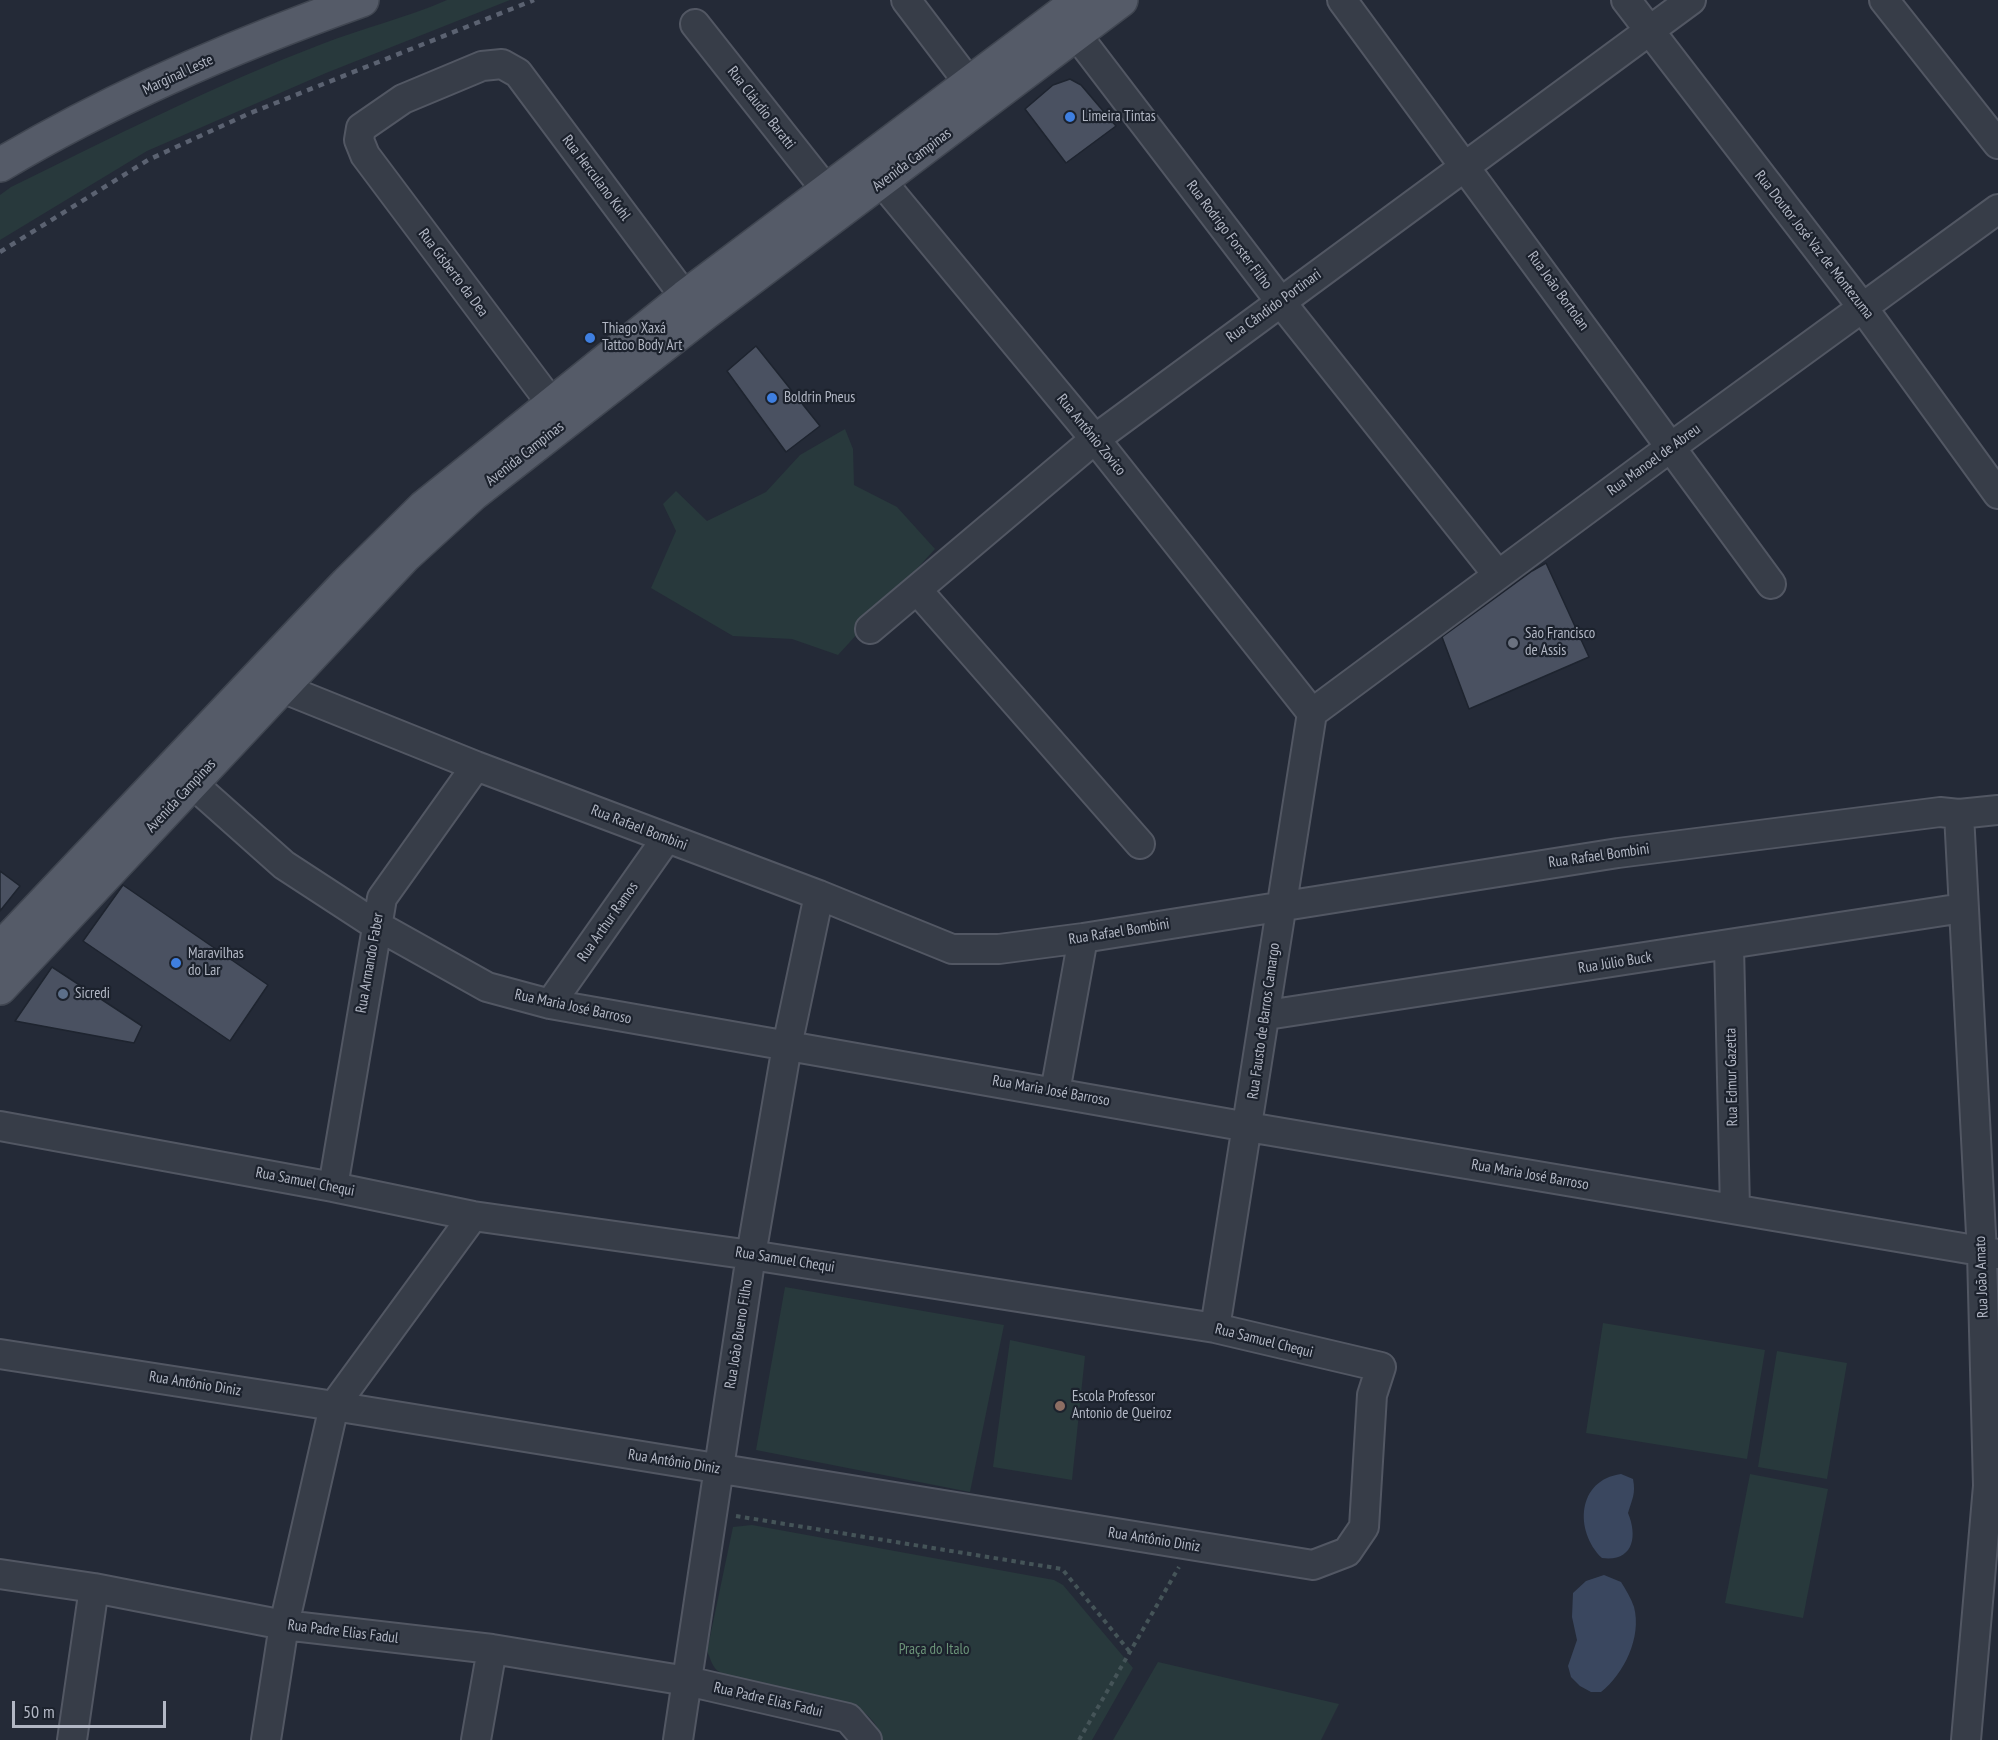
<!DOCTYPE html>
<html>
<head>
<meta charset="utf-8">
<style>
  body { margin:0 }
  #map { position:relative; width:1998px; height:1740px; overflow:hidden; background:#242a37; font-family:"PT Sans Narrow",sans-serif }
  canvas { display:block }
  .scale { position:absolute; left:12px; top:1701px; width:154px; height:27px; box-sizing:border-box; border:3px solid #b2b7c4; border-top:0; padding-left:8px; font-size:18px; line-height:21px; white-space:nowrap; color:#b2b7c4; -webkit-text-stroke:4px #1c222d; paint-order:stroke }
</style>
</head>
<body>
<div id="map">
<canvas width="1998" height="1740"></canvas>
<div class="scale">50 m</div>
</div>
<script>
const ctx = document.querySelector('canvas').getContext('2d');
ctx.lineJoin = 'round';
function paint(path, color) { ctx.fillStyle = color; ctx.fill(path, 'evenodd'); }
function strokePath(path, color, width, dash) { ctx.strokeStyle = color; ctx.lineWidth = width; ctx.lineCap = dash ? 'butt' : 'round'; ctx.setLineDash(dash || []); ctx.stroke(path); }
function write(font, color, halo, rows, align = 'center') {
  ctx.font = font + ' "PT Sans Narrow",sans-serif'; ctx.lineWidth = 4.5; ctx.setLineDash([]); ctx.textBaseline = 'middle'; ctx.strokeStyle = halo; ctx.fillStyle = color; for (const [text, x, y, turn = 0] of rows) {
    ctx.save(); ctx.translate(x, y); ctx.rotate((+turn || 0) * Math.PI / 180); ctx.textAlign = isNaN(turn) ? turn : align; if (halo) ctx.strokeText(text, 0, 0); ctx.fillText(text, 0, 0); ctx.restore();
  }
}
paint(new Path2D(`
  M447,0H510L326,73L147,151L0,240V195L11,187C113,137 215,85 322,44C363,28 406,18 447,0Z
  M845,429L853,449L854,485L897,507L935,549L838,655L792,639L733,636L651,588L676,531L663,504L676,491L707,521L766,492L800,455Z
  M785,1287L1004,1325L970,1492L756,1450Z
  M1603,1323L1765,1350L1747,1459L1586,1433Z
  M1010,1340L1085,1356L1072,1480L993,1467Z
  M1777,1351L1847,1363L1827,1479L1758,1467Z
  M1750,1474L1828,1489L1803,1618L1725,1603Z
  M752,1525L1054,1580L1063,1585L1133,1668L1092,1740H882C869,1679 758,1701 718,1671C712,1667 710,1657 707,1651L733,1527Z
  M1158,1662L1339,1704L1321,1740H1113Z`), '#28393c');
paint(new Path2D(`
  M1621,1474L1633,1479C1636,1494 1632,1499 1628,1513C1638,1537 1633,1562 1602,1558C1574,1531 1577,1480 1621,1474Z
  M1604,1575L1621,1582C1626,1590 1631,1598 1634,1607C1642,1637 1624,1674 1601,1692H1591L1580,1686L1571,1677L1568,1666L1577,1640L1572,1617L1573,1593L1586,1581Z`), '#3a475f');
const building = new Path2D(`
  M1070,79L1081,85L1116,126L1066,163L1025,109L1053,85Z
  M756,346L820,426L786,452L727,371Z
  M1546,563L1589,657L1469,709L1442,637L1532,571Z
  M0,871L20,886L0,911Z
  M123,885L268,985L230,1041L83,941Z
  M52,967L142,1026L134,1043L15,1021Z`);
paint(building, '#4a5161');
strokePath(building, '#1e242f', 1.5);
const minor = new Path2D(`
  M906,0L969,83
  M1342,0L1771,584
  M1626,0L1863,308L1998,494
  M1884,0L1998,144
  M695,24L827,191
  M1076,34L1280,301L1498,575
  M868,165L1095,439L1312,713
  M551,403L365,155L359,140L361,128L403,99L482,66L502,64L518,73L685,297
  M918,591L1140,844
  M870,629L1095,439L1691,0
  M282,688L476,766L819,895L952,949H999L1083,938L1618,853L1940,812L1959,814L1998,810
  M1312,713L1671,447L1998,209
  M175,768L284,865L376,925L487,987L550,1004L1248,1127L1998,1254
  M1959,814L1982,1253L1988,1486L1966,1740
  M1729,946L1735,1209
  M550,1004L666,839
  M1267,1015L1963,908
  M1055,1092L1083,938
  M0,1126L333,1187L473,1216L751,1255L1215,1328L1381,1367L1372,1395L1364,1527L1347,1552L1313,1565L334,1406L0,1354
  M333,1187L382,898L476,766
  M1215,1328L1312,713
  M0,1574L94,1588L284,1625L492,1649L687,1681L848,1718L867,1740
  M72,1740L94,1588
  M266,1740L284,1625L334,1406L473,1216
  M476,1740L492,1649
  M678,1740L751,1255L787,1046L819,895`);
const major = new Path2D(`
  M0,165C114,97 238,44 362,0
  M0,949L347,583L424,507L685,297L1080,0
  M0,988L405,556L473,494L705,313L1121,0`);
strokePath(minor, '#525763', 32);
strokePath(major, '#404651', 36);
strokePath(new Path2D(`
  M736,1516L1062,1569L1130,1652
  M1079,1740L1179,1567`), '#455458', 4, [4.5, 4.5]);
strokePath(minor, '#373d48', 28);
strokePath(major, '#555b68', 33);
strokePath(new Path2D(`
  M0,252L148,160L248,114L534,0`), '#5b6271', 4.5, [6, 6]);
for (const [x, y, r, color] of [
  [1070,117,6,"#3f7fe0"],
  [590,338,6,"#3f7fe0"],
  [772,398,6,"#3f7fe0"],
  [1513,643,6,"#6b7280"],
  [176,963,6,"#3f7fe0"],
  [63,994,6,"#5c6f8a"],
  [1060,1406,6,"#8d6e63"]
]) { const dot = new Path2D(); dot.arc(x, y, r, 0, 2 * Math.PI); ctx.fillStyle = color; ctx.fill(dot); strokePath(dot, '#1c222d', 2); }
write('15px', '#b2b7c4', '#1c222d', [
  ["Marginal Leste",178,75,-25],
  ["Rua Cláudio Baratti",761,108,52],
  ["Avenida Campinas",912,160,-37],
  ["Rua Herculano Kuhl",596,178,53],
  ["Rua Rodrigo Forster Filho",1229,235,53],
  ["Rua Doutor José Vaz de Montezuma",1814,245,52],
  ["Rua Gisberto da Dea",453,273,53],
  ["Rua João Bortolan",1558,291,54],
  ["Rua Cândido Portinari",1274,306,-36],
  ["Rua Antônio Zovico",1091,435,51],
  ["Avenida Campinas",525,454,-38],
  ["Rua Manoel de Abreu",1654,460,-36],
  ["Avenida Campinas",181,796,-47],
  ["Rua Rafael Bombini",639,828,21],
  ["Rua Rafael Bombini",1599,856,-8],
  ["Rua Arthur Ramos",608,922,-55],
  ["Rua Rafael Bombini",1119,932,-9],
  ["Rua Armando Faber",370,963,-80],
  ["Rua Júlio Buck",1615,963,-9],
  ["Rua Maria José Barroso",573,1007,12],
  ["Rua Fausto de Barros Camargo",1264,1021,-82],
  ["Rua Edmur Gazetta",1732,1077,-91],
  ["Rua Maria José Barroso",1051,1091,10],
  ["Rua Maria José Barroso",1530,1175,10],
  ["Rua Samuel Chequi",305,1182,11],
  ["Rua Samuel Chequi",785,1260,9],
  ["Rua João Amato",1982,1277,-92],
  ["Rua João Bueno Filho",739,1334,-81],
  ["Rua Samuel Chequi",1264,1341,14],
  ["Rua Antônio Diniz",195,1384,9],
  ["Rua Antônio Diniz",674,1462,9],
  ["Rua Antônio Diniz",1154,1540,9],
  ["Rua Padre Elias Fadul",343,1632,7],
  ["Rua Padre Elias Fadui",768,1700,13]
]);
write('15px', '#b2b7c4', '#1c222d', [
  ["Limeira Tintas",1082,117],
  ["Thiago Xaxá",602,329],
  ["Tattoo Body Art",602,346],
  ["Boldrin Pneus",784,398],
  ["São Francisco",1525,634],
  ["de Assis",1525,651],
  ["Maravilhas",188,954],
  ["do Lar",188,971],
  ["Sicredi",75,994],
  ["Escola Professor",1072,1397],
  ["Antonio de Queiroz",1072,1414]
], 'left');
write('15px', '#6b9378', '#1c222d', [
  ["Praça do Italo",934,1650]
]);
</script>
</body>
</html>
